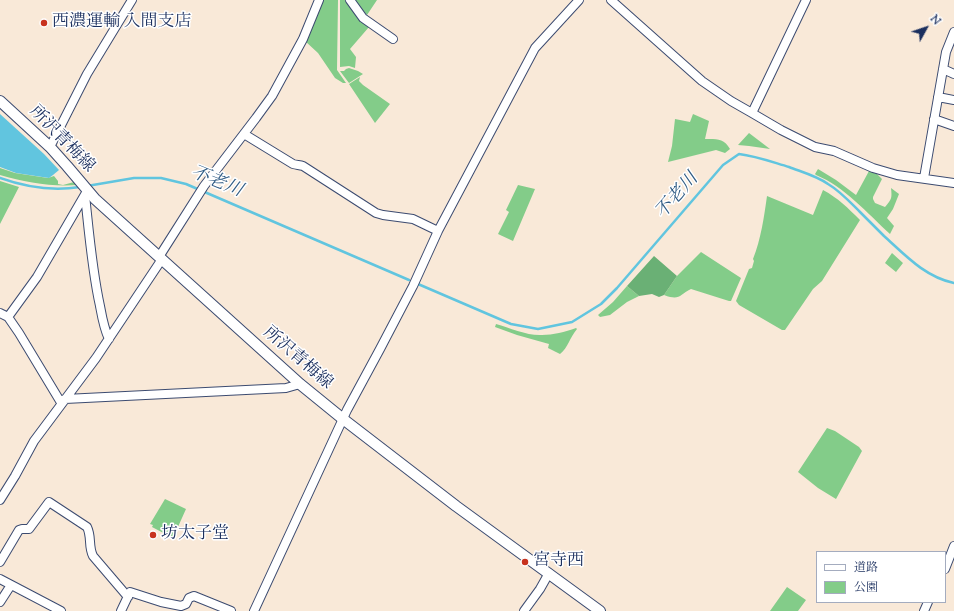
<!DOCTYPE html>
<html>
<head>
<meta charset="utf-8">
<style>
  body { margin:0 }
  #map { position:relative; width:954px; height:611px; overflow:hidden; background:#f9e9d8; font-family:"Sorts Mill Goudy","Noto Serif JP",serif }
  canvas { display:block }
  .legend { position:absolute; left:816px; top:551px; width:130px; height:52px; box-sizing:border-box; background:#fff; border:1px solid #a4acbf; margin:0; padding:5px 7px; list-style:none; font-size:12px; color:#1b2f5e }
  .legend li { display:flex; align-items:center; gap:8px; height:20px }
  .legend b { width:20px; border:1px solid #a4acbf }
  .north { position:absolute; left:906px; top:8px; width:40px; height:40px; -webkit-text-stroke:3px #fff; paint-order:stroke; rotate:50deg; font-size:11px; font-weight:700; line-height:16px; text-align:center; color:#1b2f5e }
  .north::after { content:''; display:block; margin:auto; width:14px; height:18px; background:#1b2f5e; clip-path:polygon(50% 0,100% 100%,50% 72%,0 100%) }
</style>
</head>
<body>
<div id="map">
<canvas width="954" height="611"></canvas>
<ul class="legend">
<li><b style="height:5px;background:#fff"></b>道路</li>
<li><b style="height:11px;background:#83cc89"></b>公園</li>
</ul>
<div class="north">N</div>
</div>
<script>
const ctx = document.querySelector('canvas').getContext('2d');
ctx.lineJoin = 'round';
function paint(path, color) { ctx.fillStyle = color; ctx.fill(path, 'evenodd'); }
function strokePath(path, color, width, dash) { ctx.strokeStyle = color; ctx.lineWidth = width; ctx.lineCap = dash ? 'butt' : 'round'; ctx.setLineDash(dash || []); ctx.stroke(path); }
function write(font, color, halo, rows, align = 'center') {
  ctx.font = font + ' "Sorts Mill Goudy","Noto Serif JP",serif'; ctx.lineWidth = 3; ctx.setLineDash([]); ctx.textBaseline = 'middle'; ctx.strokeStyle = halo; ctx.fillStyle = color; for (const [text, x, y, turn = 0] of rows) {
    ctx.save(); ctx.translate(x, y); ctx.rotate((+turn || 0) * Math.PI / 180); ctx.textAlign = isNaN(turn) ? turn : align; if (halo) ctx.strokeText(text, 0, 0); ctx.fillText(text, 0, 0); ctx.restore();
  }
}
paint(new Path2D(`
  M322,0H338L337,70L346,83H343L335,78L318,53L305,41Z
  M340,0H345L360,20L369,27L350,49L356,57L355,68L349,66L340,67Z
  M354,0H377L367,15Z
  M349,68L358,71L363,74L349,83L340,71H344L346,69Z
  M360,77L359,81L363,85L390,104L375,123L349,84Z
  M693,114L709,121L705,139C716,139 724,138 730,149L725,153L716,150L668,162L672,146L675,119L690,122Z
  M749,133L770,149L749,146L738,145Z
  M0,168L15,173L48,178L54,176L58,181V184L63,185L74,182L77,185C51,187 25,182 0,175Z
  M818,169L836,180L856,195L869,171L877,174L882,179L873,197V199L875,203L885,207C892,199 892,198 891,188L899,194L893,209L887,218L894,226L890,234C867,213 845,187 816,175L815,174Z
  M0,181L19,187L0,224Z
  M518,185L535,189L513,241L498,234L509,212L506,210Z
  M823,190C838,198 848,208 860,220L822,281L813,289L785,330H782L739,305L736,301L749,269L752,268L754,261L753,259C761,239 764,217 767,196L813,215Z
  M701,252L741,278L731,301H729L691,289C679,295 680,301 664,295L677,276Z
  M892,253L903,263L896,272L885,263Z
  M627,286L639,296L627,302L610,315L600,317L598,315L613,302Z
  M496,324C510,328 528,336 542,335C553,335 565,332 576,328L577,329C570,337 568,348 560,354L548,348L549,344L517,335L495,327Z
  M827,428L835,431L859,447L862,451L836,499L818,488L798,472Z
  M165,499L186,509L173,538L152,527L153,525L150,524Z
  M787,587L806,600L798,611H770Z`), '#83cc89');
paint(new Path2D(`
  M654,256L677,276L664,295L659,297L652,294L639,296L627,286Z`), '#6ab075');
paint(new Path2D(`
  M0,114L44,154L59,170L53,175L49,178L16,173L0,167Z`), '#61c5df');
strokePath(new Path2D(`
  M0,178C25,187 54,191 80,187
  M87,186L134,178H161L186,184L409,280
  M418,284L511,324L538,329L572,322L601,304L617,288L723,165L739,154C756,156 772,162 789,167C802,172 817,176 828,184C840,191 850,202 860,212C868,220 876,228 884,236C905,255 925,277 954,283`), '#61c5df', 2.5);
const minor = new Path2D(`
  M350,0L363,18L393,39
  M611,0L702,81L731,101L752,113L781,130L815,147L834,151L873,168L897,175L954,183
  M943,69L954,74
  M938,97L954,100
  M752,113L806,0
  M934,119L954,126
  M244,134L293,164C297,165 300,165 303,166L376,213L383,215L413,219L438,231
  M50,147L87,74L132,0
  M924,178L946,52L954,32
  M85,195C89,232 92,270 100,306C102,317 104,329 109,339
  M159,257L164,249L204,186L256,118L272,96L303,39L319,0
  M0,313L8,317L19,333L60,401L62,402
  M8,317L37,277L87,191
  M65,399L286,388L300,384
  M0,500L15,476L34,441L96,358L162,259
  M0,562L19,530L22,529H29L49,502L87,527C92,537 88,546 93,556L128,597
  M945,569L954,546
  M0,579L61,611
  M0,602L11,585
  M121,611L130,592L161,602L181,606L186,604L189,598L194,596L231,611
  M254,611L347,410L380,349L413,286L438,231L508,99L535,48L579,0
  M524,611L540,589L549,573
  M924,611L928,602`);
const major = new Path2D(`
  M0,101L50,147L67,166L95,199L300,384L343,419L456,506L600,611`);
strokePath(minor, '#3c4b70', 10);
strokePath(major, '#3c4b70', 12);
strokePath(minor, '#fff', 8);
strokePath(major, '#fff', 10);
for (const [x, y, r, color] of [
  [44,23,4,"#c8321e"],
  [153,535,4,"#c8321e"],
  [525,562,4,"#c8321e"]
]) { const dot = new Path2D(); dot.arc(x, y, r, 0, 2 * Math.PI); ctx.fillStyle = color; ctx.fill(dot); strokePath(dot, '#fff', 1.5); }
write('17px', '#1b2f5e', '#fff', [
  ["西濃運輸 入間支店",52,23],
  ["坊太子堂",161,535],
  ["宮寺西",533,562]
], 'left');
write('17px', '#1b2f5e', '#fff', [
  ["所沢青梅線",61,140,46],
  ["所沢青梅線",297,359,41]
]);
write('italic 18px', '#305c85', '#fff', [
  ["不老川",216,183,22],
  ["不老川",678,197,-49]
]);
</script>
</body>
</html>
